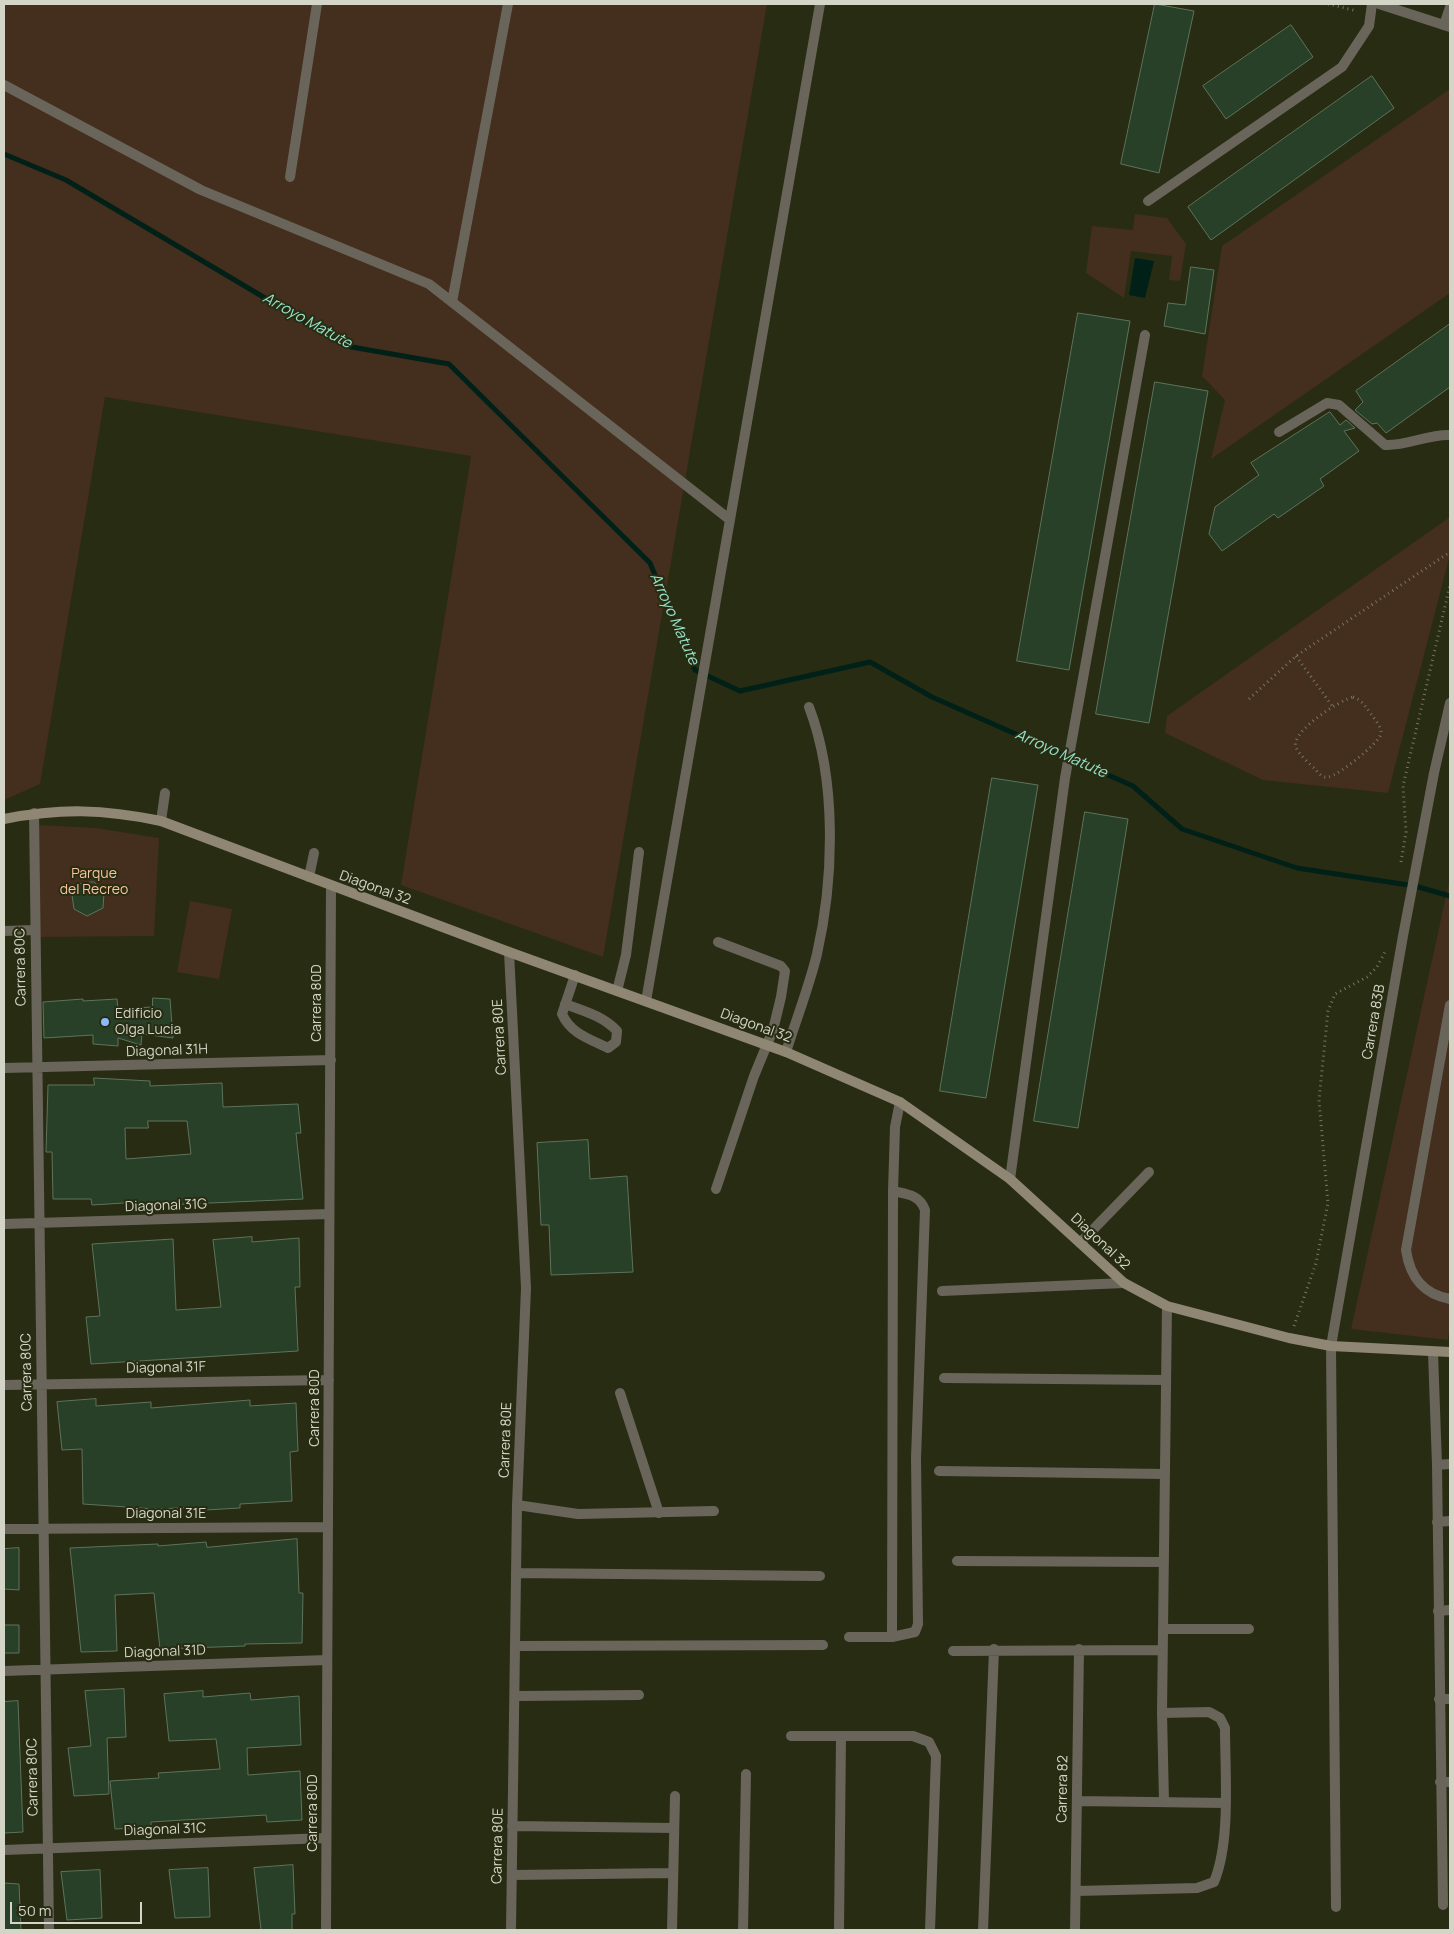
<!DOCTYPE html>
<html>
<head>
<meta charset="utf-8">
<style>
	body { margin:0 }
	#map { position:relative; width:1454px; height:1934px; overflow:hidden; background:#282c12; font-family:Manrope,sans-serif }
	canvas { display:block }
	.frame { position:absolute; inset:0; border:5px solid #d3d6c6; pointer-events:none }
	.scale { position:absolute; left:10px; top:1902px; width:132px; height:22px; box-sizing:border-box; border:2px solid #d3d6c6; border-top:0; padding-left:6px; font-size:15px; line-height:18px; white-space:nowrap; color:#d3d6c6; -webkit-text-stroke:4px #282c12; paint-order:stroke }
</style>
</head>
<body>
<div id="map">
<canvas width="1454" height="1934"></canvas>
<div class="frame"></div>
<div class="scale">50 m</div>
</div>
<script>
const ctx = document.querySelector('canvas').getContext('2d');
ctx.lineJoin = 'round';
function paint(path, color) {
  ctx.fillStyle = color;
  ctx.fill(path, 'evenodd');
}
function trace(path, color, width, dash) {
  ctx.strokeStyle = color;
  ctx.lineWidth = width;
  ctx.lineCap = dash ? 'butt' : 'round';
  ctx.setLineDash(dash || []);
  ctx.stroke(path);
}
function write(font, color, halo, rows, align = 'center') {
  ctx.font = font + ' Manrope,sans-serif';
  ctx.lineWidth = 4;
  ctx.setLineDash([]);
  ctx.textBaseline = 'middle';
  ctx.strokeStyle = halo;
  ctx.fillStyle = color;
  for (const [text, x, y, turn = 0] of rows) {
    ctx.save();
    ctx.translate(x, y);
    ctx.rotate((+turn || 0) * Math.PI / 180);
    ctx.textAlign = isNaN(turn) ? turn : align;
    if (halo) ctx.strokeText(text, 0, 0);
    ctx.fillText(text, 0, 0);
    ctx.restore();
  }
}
paint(new Path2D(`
	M4,4h763l-164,953 -202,-72 70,-429 -366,-59 -65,387 -36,16z
	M1450,89v204l-239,166 14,-59 -23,-24 20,-130z
	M1135,214l32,4 19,26 -6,37 -11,-1 3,-24 -41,-5 -7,47 -38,-25 6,-47 41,4z
	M1450,517v38l-62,238 -125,-13 -98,-47 2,-17z
	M39,825l57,3 63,10 -5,98 -115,1z
	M1450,878v447l-2,15 -97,-11z
	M190,901l42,8 -13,70 -42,-7z`), '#442e1d');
paint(new Path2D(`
	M1135,258l19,3 -9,37 -16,-3z`), '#012118');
trace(new Path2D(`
	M4,154l62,26 280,166 103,18 201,199 45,107 45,21 130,-29 62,35 201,89 49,43 115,39 118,18 35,10`), '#012118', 5);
const building = new Path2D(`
	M1155,4l39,7 -35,162 -38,-9z
	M1291,25l22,32 -87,62 -23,-33z
	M1372,76l22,32 -183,132 -23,-33z
	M1191,267l23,3 -9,64 -41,-8 4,-23 17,2z
	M1078,313l52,8 -61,349 -52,-9z
	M1450,324v63l-64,46 -9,-10 -5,1 -17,-14 8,-8 -7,-11z
	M1155,382l53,9 -59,332 -53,-9z
	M1330,412l10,13 6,-5 9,8 -11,3 15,20 -39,28 4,7 -46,32 -4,-4 -52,37 -13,-17 6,-27 44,-32 -8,-12z
	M992,778l46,7 -52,313 -46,-7z
	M1085,812l43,7 -50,309 -44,-7z
	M94,882l10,11 -1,15 -16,8 -13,-7 -2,-14 7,-11z
	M153,998l17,1 3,39 -31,-4 -1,11 -23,-7v8l-25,-2v-9l-49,3 -1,-36 40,-3v2l34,-2 1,10 34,-2z
	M94,1078l56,3v5l72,-3 1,24 75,-3 3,29h-5l7,66 -162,7 -1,-4 -48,3 -1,-6h-38l-1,-47h-6l2,-67h46zM148,1121h39l4,33 -65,5 -1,-31h23z
	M588,1140l2,39 37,-3 6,96 -82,3 -2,-50h-8l-4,-82z
	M252,1237v5l47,-4 1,49h-5l3,64 -207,13 -5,-47 14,-1 -8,-72 81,-5 3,71 45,-3 -8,-67z
	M96,1399v7l55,-4v6l99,-8v6l46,-3 2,48 -8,1 2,49 -52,3v4l-35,2v-3l-50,2 -72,-5 -1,-55 -20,1 -5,-48z
	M297,1539l2,54h4l-1,50 -57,1v2l-85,3 -6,-56 -39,2 2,56 -36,1 -11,-104 88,-4v2l48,-4 1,5z
	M19,1548v42l-15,-1v-40z
	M4,1625h15v28h-15z
	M124,1689l2,48 -19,1 2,56 -35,2 -6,-48 23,-2 -6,-55z
	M203,1691v6l47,-4 1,7 48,-4 2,49 -54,3 1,27 52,-4 2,49 -35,2 -1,-7 -115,7v5l-36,2 -5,-48 49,-3 -1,-5 62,-4 -4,-30 -47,2 -5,-47z
	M18,1701l5,131 -19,1v-131z
	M293,1865l2,49h-3v16h-31l-7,-62z
	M208,1868l2,49 -35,1 -6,-48z
	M100,1870l2,48 -35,2 -6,-48z
	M4,1883l15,1 2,46h-17z`);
paint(building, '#284027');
trace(building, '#5e735d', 1);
trace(new Path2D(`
	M1328,4l29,7
	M1296,656l37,51
	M1353,697c9,3 12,9 18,17 4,6 11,13 10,20 -2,9 -43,42 -53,43 -5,1 -9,-3 -12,-7 -6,-6 -17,-15 -20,-23 -6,-15 44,-47 57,-50z
	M1249,699l47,-43 154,-104
	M1401,862l5,-30 -3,-46 47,-201
	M1294,1326l22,-63 12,-60 -9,-103 9,-89 7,-17 32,-17 10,-10 9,-17`), '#747762', 3, [1, 4]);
trace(new Path2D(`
	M1444,25l6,-18
	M1148,201l194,-134 27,-41 3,-22
	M1279,432l48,-29 12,2 46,40c22,1 43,-11 65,-10
	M161,821l4,-28
	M309,877l5,-24
	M617,991l9,-36 13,-103
	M565,1004c19,7 38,12 52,27l-1,11 -8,6c-18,-9 -37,-14 -46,-34l13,-39
	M1450,1005l-44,245c4,27 17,44 44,49
	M786,1052c10,-32 23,-65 31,-98 17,-75 20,-174 -8,-247
	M1010,1179l55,-401 80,-443
	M716,1189l38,-113 19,-46 8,-33 4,-26 -4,-5 -63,-24
	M1080,1243l69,-71
	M620,1393l39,120
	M1438,1611l12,-1
	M1439,1699h11`), '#6a655a', 10);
trace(new Path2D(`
	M1379,4l71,23
	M4,85l197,105 228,94 300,235
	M290,177l27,-173
	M452,302l56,-298
	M34,813l15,1117
	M4,931l30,-1
	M509,952l17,336 -9,217 -6,425
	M646,1001l174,-997
	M4,1068l327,-8
	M4,1224l325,-10
	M942,1291l182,-8
	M1433,1353l4,112 6,440
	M944,1378l222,2
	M4,1385l325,-5
	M1437,1465l13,-1
	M939,1471l226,3
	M517,1505l61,9 136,-3
	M1437,1522l13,-1
	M4,1529l324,-2
	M957,1561l207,1
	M516,1573l304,3
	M1163,1629h86
	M849,1637h43l1,-446 2,-64 5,-25
	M892,1637l23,-5 3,-8 -2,-166 9,-248c-5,-15 -18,-16 -32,-19
	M515,1646l308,-1
	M953,1651l209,-1
	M4,1671l323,-11
	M515,1696l124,-1
	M791,1736h122l16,6 7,14 -6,174
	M1440,1782h10
	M1077,1801l149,2
	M1164,1802l-2,-89 5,-407
	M512,1826l162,2
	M4,1850l322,-12
	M512,1875l161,-2
	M1077,1891l120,-3 17,-6c17,-41 11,-108 11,-154l-5,-10 -11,-6 -47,1
	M1336,1907l-5,-561 72,-410 31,-163 16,-70
	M326,1930l5,-1044
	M672,1930l3,-134
	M743,1930l3,-156
	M839,1930l2,-193
	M983,1930l11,-281
	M1075,1930l4,-281`), '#6a655a', 10);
trace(new Path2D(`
	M4,819c57,-11 99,-10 157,2l348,131 277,100 114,50 110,77 114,104 43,23 122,32 42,8 119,6`), '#8f8774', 10);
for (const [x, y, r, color] of [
	[105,1022,5,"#8abafc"]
]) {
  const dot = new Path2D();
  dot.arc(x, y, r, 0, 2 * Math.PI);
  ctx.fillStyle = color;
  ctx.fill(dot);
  trace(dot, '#282c12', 2);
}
write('14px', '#fac59b', '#282c12', [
	["Parque",94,874],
	["del Recreo",94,890]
]);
write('14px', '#d3d6c6', '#282c12', [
	["Diagonal 32",375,888,20],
	["Carrera 80C",21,967,-91],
	["Carrera 80D",317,1003,-90],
	["Carrera 83B",1374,1022,-80],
	["Diagonal 32",756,1026,20],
	["Carrera 80E",500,1037,-93],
	["Diagonal 31H",167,1051,-2],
	["Diagonal 31G",166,1206,-2],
	["Diagonal 32",1100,1242,43],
	["Diagonal 31F",166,1368,-1],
	["Carrera 80C",27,1372,-91],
	["Carrera 80D",315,1408,-90],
	["Carrera 80E",506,1440,-88],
	["Diagonal 31E",166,1514],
	["Diagonal 31D",165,1652,-2],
	["Carrera 80C",33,1777,-91],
	["Carrera 82",1063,1789,-89],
	["Carrera 80D",313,1813,-90],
	["Diagonal 31C",165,1830,-2],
	["Carrera 80E",498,1846,-89]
]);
write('14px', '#d3d6c6', '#282c12', [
	["Edificio",115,1014],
	["Olga Lucia",115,1030]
], 'left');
write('italic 15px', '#97e3ca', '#282c12', [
	["Arroyo Matute",307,321,29],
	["Arroyo Matute",674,619,66],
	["Arroyo Matute",1061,754,24]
]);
</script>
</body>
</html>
